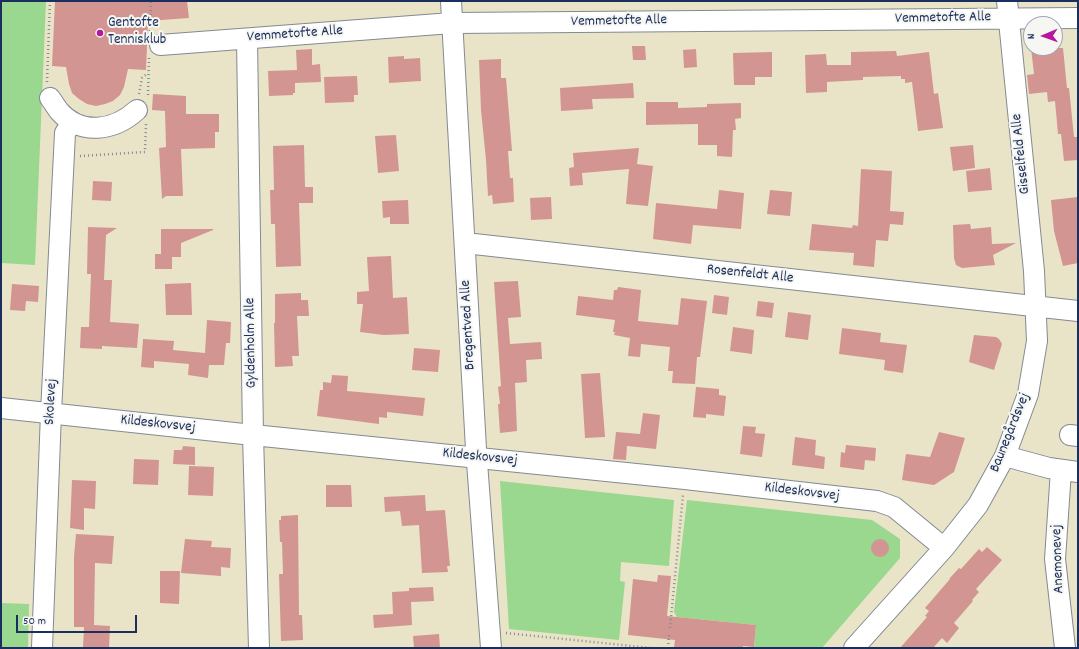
<!DOCTYPE html>
<html>
<head>
<meta charset="utf-8">
<style>
	body { margin:0 }
	#map { position:relative; width:1079px; height:649px; overflow:hidden; background:#e9e4c7; font-family:Dekko,sans-serif }
	canvas { display:block }
	.frame { position:absolute; inset:0; border:2px solid #1b2f5e; pointer-events:none }
	.north { position:absolute; left:1023px; top:16px; width:40px; height:40px; box-sizing:border-box; background:#f6f6f2; border:1px solid #9ea6b7; border-radius:50%; rotate:268deg; font-size:11px; font-weight:700; line-height:16px; text-align:center; color:#1b2f5e }
	.north::after { content:''; display:block; margin:auto; width:14px; height:18px; background:#b5179e; clip-path:polygon(50% 0,100% 100%,50% 72%,0 100%) }
	.scale { position:absolute; left:16px; top:615px; width:121px; height:18px; box-sizing:border-box; border:2px solid #1b2f5e; border-top:0; padding-left:5px; font-size:12px; line-height:14px; white-space:nowrap; color:#1b2f5e; -webkit-text-stroke:3px #f6f6f2; paint-order:stroke }
</style>
</head>
<body>
<div id="map">
<canvas width="1079" height="649"></canvas>
<div class="frame"></div>
<div class="north">N</div>
<div class="scale">50 m</div>
</div>
<script>
const ctx = document.querySelector('canvas').getContext('2d');
ctx.lineJoin = 'round';
function paint(path, color) {
  ctx.fillStyle = color;
  ctx.fill(path, 'evenodd');
}
function trace(path, color, width, dash) {
  ctx.strokeStyle = color;
  ctx.lineWidth = width;
  ctx.lineCap = dash ? 'butt' : 'round';
  ctx.setLineDash(dash || []);
  ctx.stroke(path);
}
function write(font, color, halo, rows, align = 'center') {
  ctx.font = font + ' Dekko,sans-serif';
  ctx.lineWidth = 4;
  ctx.setLineDash([]);
  ctx.textBaseline = 'middle';
  ctx.strokeStyle = halo;
  ctx.fillStyle = color;
  for (const [text, x, y, turn = 0] of rows) {
    ctx.save();
    ctx.translate(x, y);
    ctx.rotate((+turn || 0) * Math.PI / 180);
    ctx.textAlign = isNaN(turn) ? turn : align;
    if (halo) ctx.strokeText(text, 0, 0);
    ctx.fillText(text, 0, 0);
    ctx.restore();
  }
}
paint(new Path2D(`
	M1,1h45l-11,264 -34,-2z
	M500,481l174,19 -5,66 -48,-4 -1,19 5,1 -6,58 -110,-11z
	M687,500l185,20 28,19v19l-78,90h-68l2,-23 -79,-8 -3,-5z
	M1,603l28,1 -1,44h-27z`), '#99d88e');
paint(new Path2D(`
	M55,1h132l2,17 -41,3 -2,49 -18,-1 -4,18 -4,8 -7,6 -8,3 -9,2 -9,-2 -8,-5 -7,-6 -3,-9 -3,-17 -14,-1z
	M632,46h13l1,14h-13z
	M1031,48h32l4,40h2l5,49h4v23l-14,1 -3,-27h-3l-3,-33 -7,1 -1,-10 -18,2 -2,-19 7,-1z
	M312,49v16l8,-1 1,18 -26,1v10h-2v2l-24,1 -1,-25 29,-1 -1,-20z
	M696,49l1,18 -13,1 -1,-18z
	M896,51l1,5 32,-4 5,42 4,-1 5,35 -25,3 -6,-49 -7,1v-4h-4v-3l-38,1v3l-36,2v10l-21,1 -1,-38 21,-1 1,11h24v-13z
	M772,52v25h-17v8h-21l-1,-32z
	M404,56v3l16,-1 1,23 -32,2 -1,-26z
	M501,59v19h5l6,73h-4l2,27h3l1,24 -21,2 -1,-9 -4,1 -2,-36 -5,-50 -2,-50z
	M357,76l1,19h-4v7l-29,1 -1,-26z
	M633,83l1,15 -42,1 1,10 -32,2 -1,-23z
	M153,94l33,2v18h33v18h-4v16l-34,1 2,47h-17l-4,3 -3,-51 7,-1 -1,-36 -13,-1z
	M646,102h32v6l29,-1v-3l34,-1v15l-6,1 1,11h-3l-1,27 -15,-1v-11h-19v-21l-52,1z
	M396,135l3,36 -21,2 -3,-37z
	M304,145l1,42h8v16h-14l2,63 -25,1 -1,-43h-4l-1,-34h4l-1,-44z
	M973,145l2,23 -22,3 -3,-24z
	M639,148l-2,16 16,2 -5,40 -22,-2 3,-35 -47,4 1,12 -13,1 -1,-18 5,-1 -1,-14z
	M990,168l2,22 -24,2 -2,-21z
	M861,169l31,2 -2,40 14,1 -1,13 -13,-1 -2,17 -12,-1 -2,27 -21,-2 1,-12 -45,-3 3,-26 40,4 1,-3 5,1z
	M93,181l19,1 -1,19 -19,-1z
	M719,190l25,3 -3,36 -48,-4 -2,19 -38,-5 3,-36 61,6z
	M770,190l22,2 -2,24 -23,-2z
	M551,197l1,22 -21,1 -1,-22z
	M1078,197v66l-15,3 -9,-35 -3,-31z
	M408,200l1,24h-19v-7l-7,1 -1,-17z
	M970,224l1,5 20,-2 1,17 24,-1 -23,12 2,10 -33,3 -6,-3 -2,-7 -1,-33z
	M88,227l29,1 -11,7 -2,45h8l-2,42 29,2 -2,24 -35,-2v3l-22,-1 1,-21h8l2,-53h-4z
	M161,229h52v1l-32,13v14h-9v12h-17v-15h6z
	M391,256l2,42 14,-1 2,37 -25,1 -24,-3 3,-28h-6v-12l12,-1 -2,-34z
	M518,281l3,36 -13,1 2,26 31,-2 1,17 -16,1 1,22 -12,1 2,48 -17,2 -2,-29h2l-2,-17 3,-1 -7,-104z
	M191,283l1,32h-26l-1,-31z
	M12,284l27,2 -1,16 -12,-1 -1,10 -15,-1z
	M618,287l23,3 -3,31 40,4 3,-27 26,3 -7,56h-3l-2,27 -23,-1 1,-12h-5l2,-24 -29,-3 -1,13 -12,-1 2,-18 -16,-3 1,-3h-2l2,-12 -39,-5 2,-19 35,4 1,-10h3z
	M301,293v7h7l1,16h-12l2,40h-7l1,10 -18,1 -1,-44h1v-29z
	M714,295l15,2 -2,18 -15,-2z
	M758,301l16,2 -2,15 -16,-2z
	M788,312l23,3 -3,25 -23,-3z
	M207,320l24,2 -1,21h-4l-2,22h-15l-1,13 -20,-3 1,-11 -35,-3v7l-13,-1 2,-28 31,2 -1,9 32,3z
	M733,327l21,3 -2,24 -22,-3z
	M842,328l39,5 -1,9 27,3 -4,28 -19,-3 1,-10 -46,-6z
	M974,335l22,2 3,2 3,5 -8,26 -25,-8z
	M414,348l26,2 -2,22 -26,-2z
	M600,373l5,64 -20,1 -4,-64z
	M332,375l16,1 -1,15 78,7 -2,18 -36,-4v6l-8,-1v7l-62,-8 3,-26h3v-8l8,1z
	M696,387l23,2v6l7,1 -2,20 -18,-2v4l-13,-1z
	M643,413l17,2 -4,34 -29,-3 -1,14 -13,-1 3,-27 24,2z
	M743,426l13,1 -1,6 10,1 -3,23 -22,-3z
	M939,432l26,6 -11,34 -20,13 -32,-5 4,-26 24,3z
	M795,437l21,3 -1,15 10,2 -1,12 -32,-4z
	M846,445l30,3 -1,13 -10,-1 -1,10 -24,-3 1,-15 4,1z
	M183,446l12,1v18l-22,-1 1,-14h8z
	M134,459l25,1 -1,25 -25,-1z
	M189,466l25,1 -1,29 -25,-1z
	M72,480l24,1 -1,28 -11,-1v22l-14,-2z
	M326,485h25l1,22h-26z
	M425,495l1,16 19,-1 5,56h-3l1,6 -26,1 -3,-48 -17,1 -2,-15 -15,1 -1,-15z
	M298,515l1,100h3l1,25 -22,1 -2,-67h4l-1,-32h-2l-1,-22h2v-4z
	M76,534l38,2 -2,28 -17,-1 -1,62 16,1 -1,22h-26l1,-21h-10v-70z
	M871 548a9 9 0 1 1 18 0a9 9 0 1 1-18 0Z
	M185,539l27,2 -1,6 20,1 -1,20 -9,-1v9l-40,-3z
	M987,547l15,13 -26,29 3,3 -7,8 1,1 -19,22 5,5 -12,15 -5,-5 -9,10h-33l27,-31 -2,-1 4,-5 -4,-3 25,-29h-1l10,-11 2,1 18,-20 3,3z
	M160,571h20l-1,33 -19,-1z
	M658,575l13,1 -4,40 89,9 -2,22 -11,-1v2h-69l1,-8 -47,-5 5,-56 24,3z
	M433,587l1,14 -23,1 1,23 -38,3 -1,-13 20,-1 -1,-22 17,-1v-3z
	M439,634l1,14h-26l-1,-12z`), '#d29592');
const minor = new Path2D(`
	M451,1l25,448 15,199
	M247,39l6,396 6,213
	M160,45l292,-22 626,-5
	M50,98c3,4 6,9 9,13 22,25 55,20 78,-1
	M465,243l613,68
	M1,408l252,27 432,44 192,22 17,6 50,41
	M1070,435l8,1
	M1005,456l44,12 29,4
	M1061,470l-6,89 10,89
	M42,648l9,-235 14,-280 7,-11
	M854,648l90,-100 34,-43 27,-49 23,-62 9,-53 -3,-70 -27,-270`);
trace(minor, '#828a92', 22);
trace(new Path2D(`
	M150,31l1,-30
	M47,82l3,-81
	M139,94l3,-16 6,-5
	M148,95l1,-37
	M80,156l65,-4 1,-28
	M670,628l13,-133
	M506,633l145,15
	M668,648l1,-13`), '#828a92', 2.5, [1, 3]);
trace(minor, '#fff', 20);
for (const [x, y, r, color] of [
	[100,33,4,"#b5179e"]
]) {
  const dot = new Path2D();
  dot.arc(x, y, r, 0, 2 * Math.PI);
  ctx.fillStyle = color;
  ctx.fill(dot);
  trace(dot, '#f6f6f2', 1.5);
}
write('15px', '#1b2f5e', '#f6f6f2', [
	["Vemmetofte Alle",943,19,-1],
	["Vemmetofte Alle",619,22,-1],
	["Vemmetofte Alle",295,35,-4],
	["Gisselfeld Alle",1022,154,-96],
	["Rosenfeldt Alle",750,275,6],
	["Bregentved Alle",469,325,-93],
	["Gyldenholm Alle",252,343,-91],
	["Skolevej",52,402,-87],
	["Kildeskovsvej",158,425,6],
	["Baunegårdsvej",1011,433,-68],
	["Kildeskovsvej",480,458,6],
	["Kildeskovsvej",802,493,7],
	["Anemonevej",1059,559,-92]
]);
write('15px', '#1b2f5e', '#f6f6f2', [
	["Gentofte",108,24],
	["Tennisklub",108,41]
], 'left');
</script>
</body>
</html>
